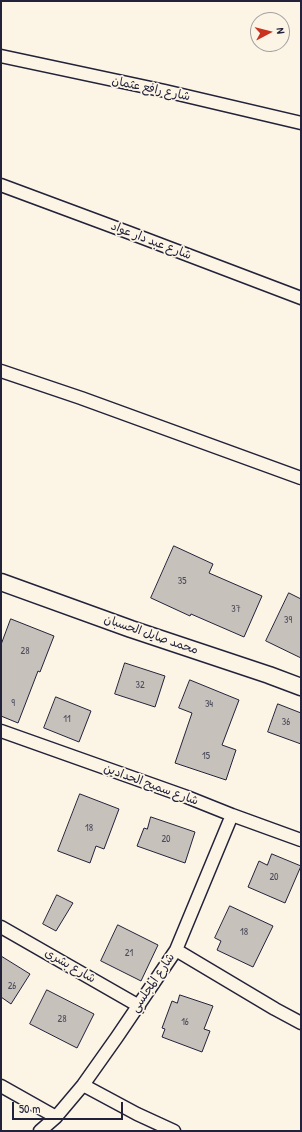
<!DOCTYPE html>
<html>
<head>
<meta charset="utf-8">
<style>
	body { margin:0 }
	#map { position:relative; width:302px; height:1132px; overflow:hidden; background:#fcf5e5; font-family:"Patrick Hand",sans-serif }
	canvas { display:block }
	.frame { position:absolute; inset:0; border:2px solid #22223b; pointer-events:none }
	.north { position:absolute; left:250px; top:12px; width:40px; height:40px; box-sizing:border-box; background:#fcf5e5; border:1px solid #a5a1a1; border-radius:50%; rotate:83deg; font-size:11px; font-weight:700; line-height:16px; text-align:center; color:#22223b }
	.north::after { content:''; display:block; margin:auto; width:14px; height:18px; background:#c8321e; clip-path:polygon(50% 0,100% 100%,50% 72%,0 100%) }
	.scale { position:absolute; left:12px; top:1102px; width:111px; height:18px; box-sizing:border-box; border:2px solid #22223b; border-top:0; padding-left:5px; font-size:12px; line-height:14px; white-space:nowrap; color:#22223b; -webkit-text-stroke:3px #fcf5e5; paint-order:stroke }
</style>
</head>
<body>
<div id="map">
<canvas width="302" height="1132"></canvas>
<div class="frame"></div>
<div class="north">N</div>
<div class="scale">50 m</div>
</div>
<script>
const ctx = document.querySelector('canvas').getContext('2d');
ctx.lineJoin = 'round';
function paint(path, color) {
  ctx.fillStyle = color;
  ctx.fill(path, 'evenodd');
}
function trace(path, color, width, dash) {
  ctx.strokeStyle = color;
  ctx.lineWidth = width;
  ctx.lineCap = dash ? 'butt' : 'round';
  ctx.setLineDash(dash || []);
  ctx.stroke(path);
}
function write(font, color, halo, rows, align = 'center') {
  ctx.font = font + ' "Patrick Hand","Playpen Sans Arabic",sans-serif';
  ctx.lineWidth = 3.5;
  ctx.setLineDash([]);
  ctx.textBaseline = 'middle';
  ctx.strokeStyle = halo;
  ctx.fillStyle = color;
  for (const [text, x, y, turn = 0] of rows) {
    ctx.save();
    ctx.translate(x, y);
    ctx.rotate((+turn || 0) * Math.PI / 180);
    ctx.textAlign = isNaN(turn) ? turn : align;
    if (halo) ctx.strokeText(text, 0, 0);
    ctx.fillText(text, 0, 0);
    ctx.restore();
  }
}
const building = new Path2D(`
	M174,546l39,18 -4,9 53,23 -18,41 -53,-23 -1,2 -39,-18z
	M289,593l12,6v59l-35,-17z
	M11,619l43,17 -14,36 -2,-1 -20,52 -17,-7v-71z
	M125,663l40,13 -10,31 -40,-13z
	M190,680l49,20 -17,45 14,5 -10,30 -51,-17 17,-50 -13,-5z
	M56,697l35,14 -12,31 -35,-14z
	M278,704l23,9v31l-33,-12z
	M80,794l39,15 -15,40 -8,-3 -6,17 -32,-12z
	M151,817l44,15 -10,31 -48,-17 7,-18 3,1z
	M272,854l29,12 -16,37 -37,-16 11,-26 8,4z
	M57,895l16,8 -17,28 -13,-7z
	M230,906l43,20 -20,41 -36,-17 4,-9 -6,-3z
	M118,925l40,20 -17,36 -40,-20z
	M1,956l29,18 -19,30 -10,-7z
	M47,990l47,24 -17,34 -47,-24z
	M180,995l33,11 -9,23 6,2 -8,21 -40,-15 3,-8 -3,-1 10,-27 5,2z`);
paint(building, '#c6c1bb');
trace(building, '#22223b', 1);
const minor = new Path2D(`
	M1,56l164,35 136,32
	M1,185l129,48 171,65
	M1,371l80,27 220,80
	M1,731l186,66 45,18 69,25
	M1,927l138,79
	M176,950l99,59 26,14
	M83,1085l54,29 37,17
	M1,1086l55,31
	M40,1131l16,-14 27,-32 34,-48 59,-87 56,-135`);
const tertiary = new Path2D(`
	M1,582l130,47 138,46 32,12`);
trace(minor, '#22223b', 15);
trace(tertiary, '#22223b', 19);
trace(minor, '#fcf5e5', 12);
trace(tertiary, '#fcf5e5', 16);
write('10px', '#4b4a5b', null, [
	["35",182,581],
	["37",236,609],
	["39",288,620],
	["28",25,651],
	["32",140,685],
	["9",13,703],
	["34",209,704],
	["11",67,719],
	["36",286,722],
	["15",206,756],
	["18",89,828],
	["20",166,839],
	["20",274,877],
	["18",244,932],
	["21",129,953],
	["26",12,986],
	["28",62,1019],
	["16",185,1022]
]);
write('12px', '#22223b', '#fcf5e5', [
	["شارع رافع عثمان",151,89,12],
	["شارع عبد دار عواد",151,241,21],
	["محمد صايل الحسبان",151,635,19],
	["شارع سميح الحدادين",151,785,20],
	["شارع بشرى",70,966,30],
	["شارع المجلسي",153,983,-56]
]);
</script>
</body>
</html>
